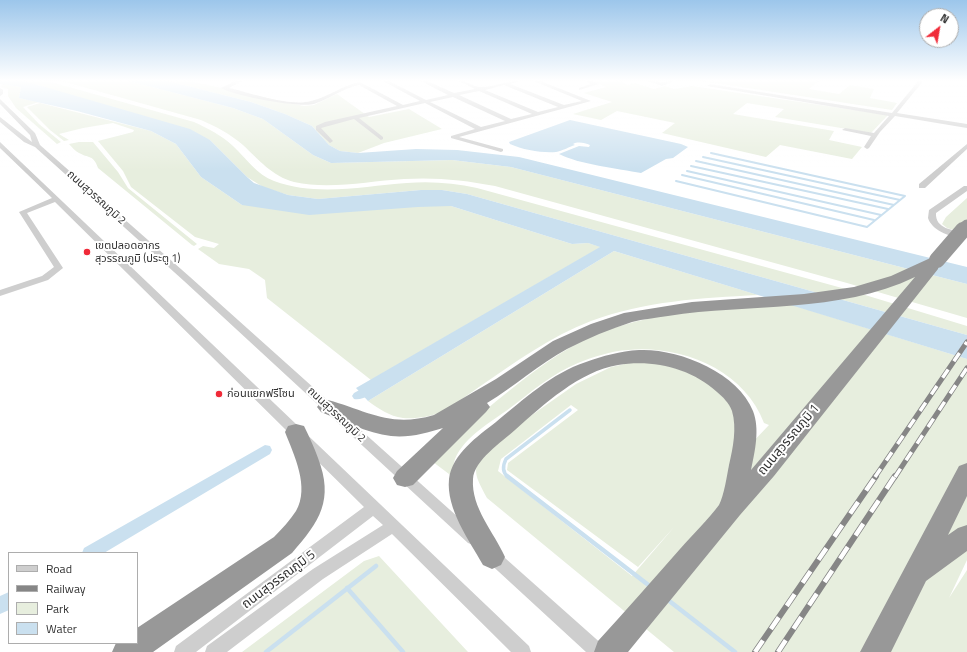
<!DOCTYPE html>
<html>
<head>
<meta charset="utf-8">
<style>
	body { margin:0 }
	#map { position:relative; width:967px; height:652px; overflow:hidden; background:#fff; font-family:"Titillium Web",sans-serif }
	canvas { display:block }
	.legend { position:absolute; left:8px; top:552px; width:130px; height:92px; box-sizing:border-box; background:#fff; border:1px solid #adadad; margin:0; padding:5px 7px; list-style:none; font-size:12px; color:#313131 }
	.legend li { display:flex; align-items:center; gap:8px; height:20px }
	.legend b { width:20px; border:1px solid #adadad }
	.north { position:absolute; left:919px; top:8px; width:40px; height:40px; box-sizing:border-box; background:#fff; border:1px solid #adadad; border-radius:50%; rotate:31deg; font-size:11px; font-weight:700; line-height:16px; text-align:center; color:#313131 }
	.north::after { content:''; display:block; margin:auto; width:14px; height:18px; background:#f02a38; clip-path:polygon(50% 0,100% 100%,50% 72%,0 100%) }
</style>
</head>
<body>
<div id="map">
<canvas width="967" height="652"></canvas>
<ul class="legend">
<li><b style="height:5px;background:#cecece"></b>Road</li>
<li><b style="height:5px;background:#868686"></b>Railway</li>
<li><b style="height:11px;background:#e7eede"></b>Park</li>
<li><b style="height:11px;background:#cae0ef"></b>Water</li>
</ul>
<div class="north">N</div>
</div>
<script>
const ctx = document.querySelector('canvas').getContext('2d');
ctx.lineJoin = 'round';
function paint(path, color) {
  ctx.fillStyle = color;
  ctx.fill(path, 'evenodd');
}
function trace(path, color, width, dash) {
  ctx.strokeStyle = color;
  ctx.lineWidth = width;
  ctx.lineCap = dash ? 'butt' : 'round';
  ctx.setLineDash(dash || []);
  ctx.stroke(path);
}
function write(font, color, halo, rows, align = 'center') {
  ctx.font = font + ' "Titillium Web","Noto Sans Thai",sans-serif';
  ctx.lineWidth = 4;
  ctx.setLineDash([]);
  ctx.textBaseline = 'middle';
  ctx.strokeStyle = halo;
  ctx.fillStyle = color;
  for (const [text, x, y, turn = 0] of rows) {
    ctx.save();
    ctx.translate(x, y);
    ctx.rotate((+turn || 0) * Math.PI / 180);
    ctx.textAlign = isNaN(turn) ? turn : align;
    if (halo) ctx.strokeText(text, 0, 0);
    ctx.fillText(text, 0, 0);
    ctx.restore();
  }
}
paint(new Path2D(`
	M21,80h23l150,42c15,7 27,13 39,24 13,12 24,29 41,35 44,16 89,5 133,2 24,-2 47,0 70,5l365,100 125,38v9l-500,-141 -25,-4h-21l-103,9 -30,-4 -25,-8 -16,-10 -37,-37z
	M58,80h67l108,28 30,11 50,36 18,8 121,-3 59,7 456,117v34l-120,-35 -352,-97c-31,-6 -60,-9 -91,-7 -36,2 -74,11 -110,3 -22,-6 -35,-22 -51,-37 -13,-11 -26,-18 -42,-25z
	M164,80h22l118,26 10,-1 23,-11 32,23 40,-8 33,20 -58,14 -26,10 -18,-2 -11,-6 -17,-19 -27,-12 -34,-12z
	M591,80h27l10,5 7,-2 19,6 11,-3 9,3 18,-3 196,29 -17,18 -96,-16 9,-8 -37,-6 -14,11 101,17 -5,9 33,7 -10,12 -72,-14 -14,12 -104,-24 13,-10 -58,-12 -16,9 -28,-6 39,-12 -28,-9 22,-6z
	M708,80h112l-11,9 30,5 11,-9 24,4 -4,9 27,5 -5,7 -190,-29z
	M3,84l18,3 -2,11 20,4 -16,5 16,17 22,18 -4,2 -41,-36 -8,-12v-7l-7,-2z
	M40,103l111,28 25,13 25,33 41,28 209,1 121,38 16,-1 13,4 -230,133 -104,-82 -2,-18 -16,-11 -30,-5 -21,-15 5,-3 11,2 5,-4 -24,-7 -64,-50 -8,-16 -25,-30 35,-9 1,-2 -21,-7 -30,5 -24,6 10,6 -5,1 -14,-11 -23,-23z
	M79,142h14l25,30 10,16 69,56 -3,2 -2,-1 -94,-77c-4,-13 -10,-10 -19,-15 -4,-2 -7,-6 -10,-9z
	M967,198v36l-20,-6 -5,-4 4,-7z
	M614,251l144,44c-57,3 -113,6 -167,26 -40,15 -77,42 -112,66 -12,8 -25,19 -38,25 -11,5 -26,7 -38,6 -14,-2 -24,-9 -35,-17z
	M789,304l178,55v201l-18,38 18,-28v82h-293l-187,-154c-12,-23 -16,-27 -2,-50l91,-64 35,-17 23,-5 25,1 46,15 31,33 -2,47 -6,10 41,-43 -5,-2c-20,-53 -82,-78 -136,-73 -17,1 -35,7 -50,13 -25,10 -47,29 -68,45 -19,14 -45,28 -55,51 -2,5 -1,13 -2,18l-24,-18c30,-26 59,-52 90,-76 26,-20 52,-39 83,-51 60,-22 123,-24 187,-28zM571,405l7,5 -70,53 -1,7 131,97 37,-41 -43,50 -134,-105 3,-12z
	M379,556l89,96h-226l122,-91z`), '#e7eede');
paint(new Path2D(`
	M0,80h21l169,49 20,11 37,37 7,6 34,12 30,4 103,-9h21l25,4 500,141v24l-353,-108 -246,150 -12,-13 244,-141 -12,-4 -16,1 -121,-38 -33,1 -109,8 -67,-10 -41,-28 -25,-33 -25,-13 -74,-20 -58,-13 2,-11 -21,-3z
	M125,80h39l87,22 34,12 27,12 17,19 11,6 18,2 58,-4 41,1 62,7 448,110v17l-456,-117 -59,-7 -121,3 -18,-8 -50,-36 -30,-11z
	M570,120l111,24 7,3 -15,11 -7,1 -25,14c-22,-4 -63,-9 -82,-19l20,-8 10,1 1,-2c-5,-2 -12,-4 -17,-1l2,1c-6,2 -13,6 -19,7 -14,1 -33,-2 -46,-8l-1,-2z`), '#cae0ef');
trace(new Path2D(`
	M703,157l197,43
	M696,161l198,44
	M691,166l197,43
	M687,171l194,44
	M682,175l192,45
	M676,181l191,46 38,-31 -194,-43`), '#cae0ef', 2);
trace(new Path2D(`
	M508,477c-6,-5 -5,-12 -2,-18l64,-49`), '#cae0ef', 3.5);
trace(new Path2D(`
	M507,476l144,111
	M347,588l56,64
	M668,600l67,52
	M266,652l110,-86`), '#cae0ef', 4.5);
paint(new Path2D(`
	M374,382l4,1 2,3c-4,7 -18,15 -26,13l-2,-3 2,-3z
	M265,445l5,1 2,4 -2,4 -166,99h-22l2,-5z
	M9,592v18l-9,4v-18z`), '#cae0ef');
paint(new Path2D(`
	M237,80h7l-15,8c22,5 61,19 82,13 18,-4 31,-16 49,-19l43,23 17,-4 -39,-21h6l39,20 22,-5 -29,-15h6l29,13 21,-4 -18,-9c9,0 16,7 24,7 14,0 28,-7 42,-7l-13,4 54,21 18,-4 -51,-21h7l53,21 -132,36 44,12v2l-2,1 -50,-14v-2l24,-7 -50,-26 -66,15 24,19v2l-2,1 -27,-21 -33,9 12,13 -3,2 -14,-13v-4l9,-4 72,-16 -38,-21c-16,3 -29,14 -45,19 -14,4 -80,-8 -93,-16zM504,85l54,22 -20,5 -53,-22zM479,91l53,23 -21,5 -52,-24zM453,97l52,24 -24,6 -51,-25z
	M584,80h7l8,4 -20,6v-2l12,-4z
	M645,80l17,2 15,-2 -15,6z
	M919,80h5l-27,33 70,11v4l-72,-12 -15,16 -11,16 -2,1 -3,-2 7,-11 -29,-6 3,-2 29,5 15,-17 -182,-30 3,-2 182,29z
	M0,88l3,2v4l-3,2z
	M0,99l35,34 5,12 150,132 288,258 2,4 -2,4 -5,2 -5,-2 -284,-262 -149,-134 -11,-5 -24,-20v-5l32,25 -2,-7 -30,-31z
	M0,142l529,504 2,6h-20l-119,-118 -69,45 -96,73h-22l2,-6 106,-77 70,-44 -10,-9 -177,136h-22l2,-6 188,-139 -309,-305 -28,11 36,55 -15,12 -48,16v-6l42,-14 12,-9 -35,-55 33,-14 -52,-50z
	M967,144v5l-42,39h-6v-4z
	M964,186h3v5l-31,22c-1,16 17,17 30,20v4c-13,2 -34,-6 -38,-19l1,-8z
	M491,548l5,2 108,96 2,6h-20l-100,-92 -2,-5 2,-5z`), '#cecece');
paint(new Path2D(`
	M937,255l5,2 3,3 -6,5 -1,4 -164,207 -34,39 -112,137h-34l4,-11c28,-31 55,-61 82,-92 13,-15 28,-29 39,-44 5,-9 8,-30 10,-40 4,-17 8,-37 3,-54 -3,-8 -9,-14 -15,-19 -26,-24 -65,-33 -99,-27 -38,6 -75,40 -103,65 -13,12 -41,30 -42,49 -2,29 21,53 32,78l-4,8 -9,4 -9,-4c-14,-25 -37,-56 -34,-86 3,-25 29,-43 47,-57 27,-22 56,-49 90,-60 17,-6 34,-11 53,-12 38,-2 99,22 114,61 7,18 2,40 -2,59l164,-193c-77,37 -166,26 -247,39 -12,2 -25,3 -36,6 -22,7 -44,16 -65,27 -28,15 -52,37 -80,54l3,4 -4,5 -73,73 -8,2 -8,-2 -4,-7 4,-7 46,-43c-16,5 -34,10 -52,8 -24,-3 -48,-15 -70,-24l-4,-5 4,-5 7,-2c40,11 62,28 106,15l62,-36 57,-38 38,-17 33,-11 68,-11 112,-8 50,-7 37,-11z
	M296,424l8,2c5,10 10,21 14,32 16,42 2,63 -26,95l-139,99h-41l4,-9h21v-15l137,-91c8,-8 16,-17 22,-26 14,-24 -2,-56 -11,-79l3,-6z
	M967,463v33l-19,39 10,-7 9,-3v26l-41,30 -35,71h-31l99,-186z`), '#989898');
const railFar1 = new Path2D(`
	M875,477l92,-135
	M895,477l72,-109`);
const rail = new Path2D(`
	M755,652l121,-176
	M778,652l117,-176`);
trace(railFar1, '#868686', 5);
trace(rail, '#868686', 6);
trace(railFar1, '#fff', 3.5, [10]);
trace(rail, '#fff', 4.5, [14]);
trace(new Path2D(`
	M962,231l5,-5`), '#989898', 13);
trace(new Path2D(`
	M937,260l26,-30`), '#989898', 16);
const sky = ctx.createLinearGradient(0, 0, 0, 171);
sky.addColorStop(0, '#9cc6eb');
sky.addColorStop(0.47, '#fff');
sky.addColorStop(1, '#ffffff00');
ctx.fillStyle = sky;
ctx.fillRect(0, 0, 967, 171);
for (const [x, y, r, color] of [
	[87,252,4,"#f02a38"],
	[219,394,4,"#f02a38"]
]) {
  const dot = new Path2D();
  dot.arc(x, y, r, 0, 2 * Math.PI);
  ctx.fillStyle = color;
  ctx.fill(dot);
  trace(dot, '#fff', 1.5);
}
write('11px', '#313131', '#fff', [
	["ถนนสุวรรณภูมิ 2",96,198,42],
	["ถนนสุวรรณภูมิ 2",336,415,43]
]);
write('11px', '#313131', '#fff', [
	["เขตปลอดอากร",95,246],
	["สุวรรณภูมิ (ประตู 1)",95,259],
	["ก่อนแยกฟรีโซน",227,394]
], 'left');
write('13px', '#313131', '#fff', [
	["ถนนสุวรรณภูมิ 1",789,440,-50],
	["ถนนสุวรรณภูมิ 5",279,580,-37]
]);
</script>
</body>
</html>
